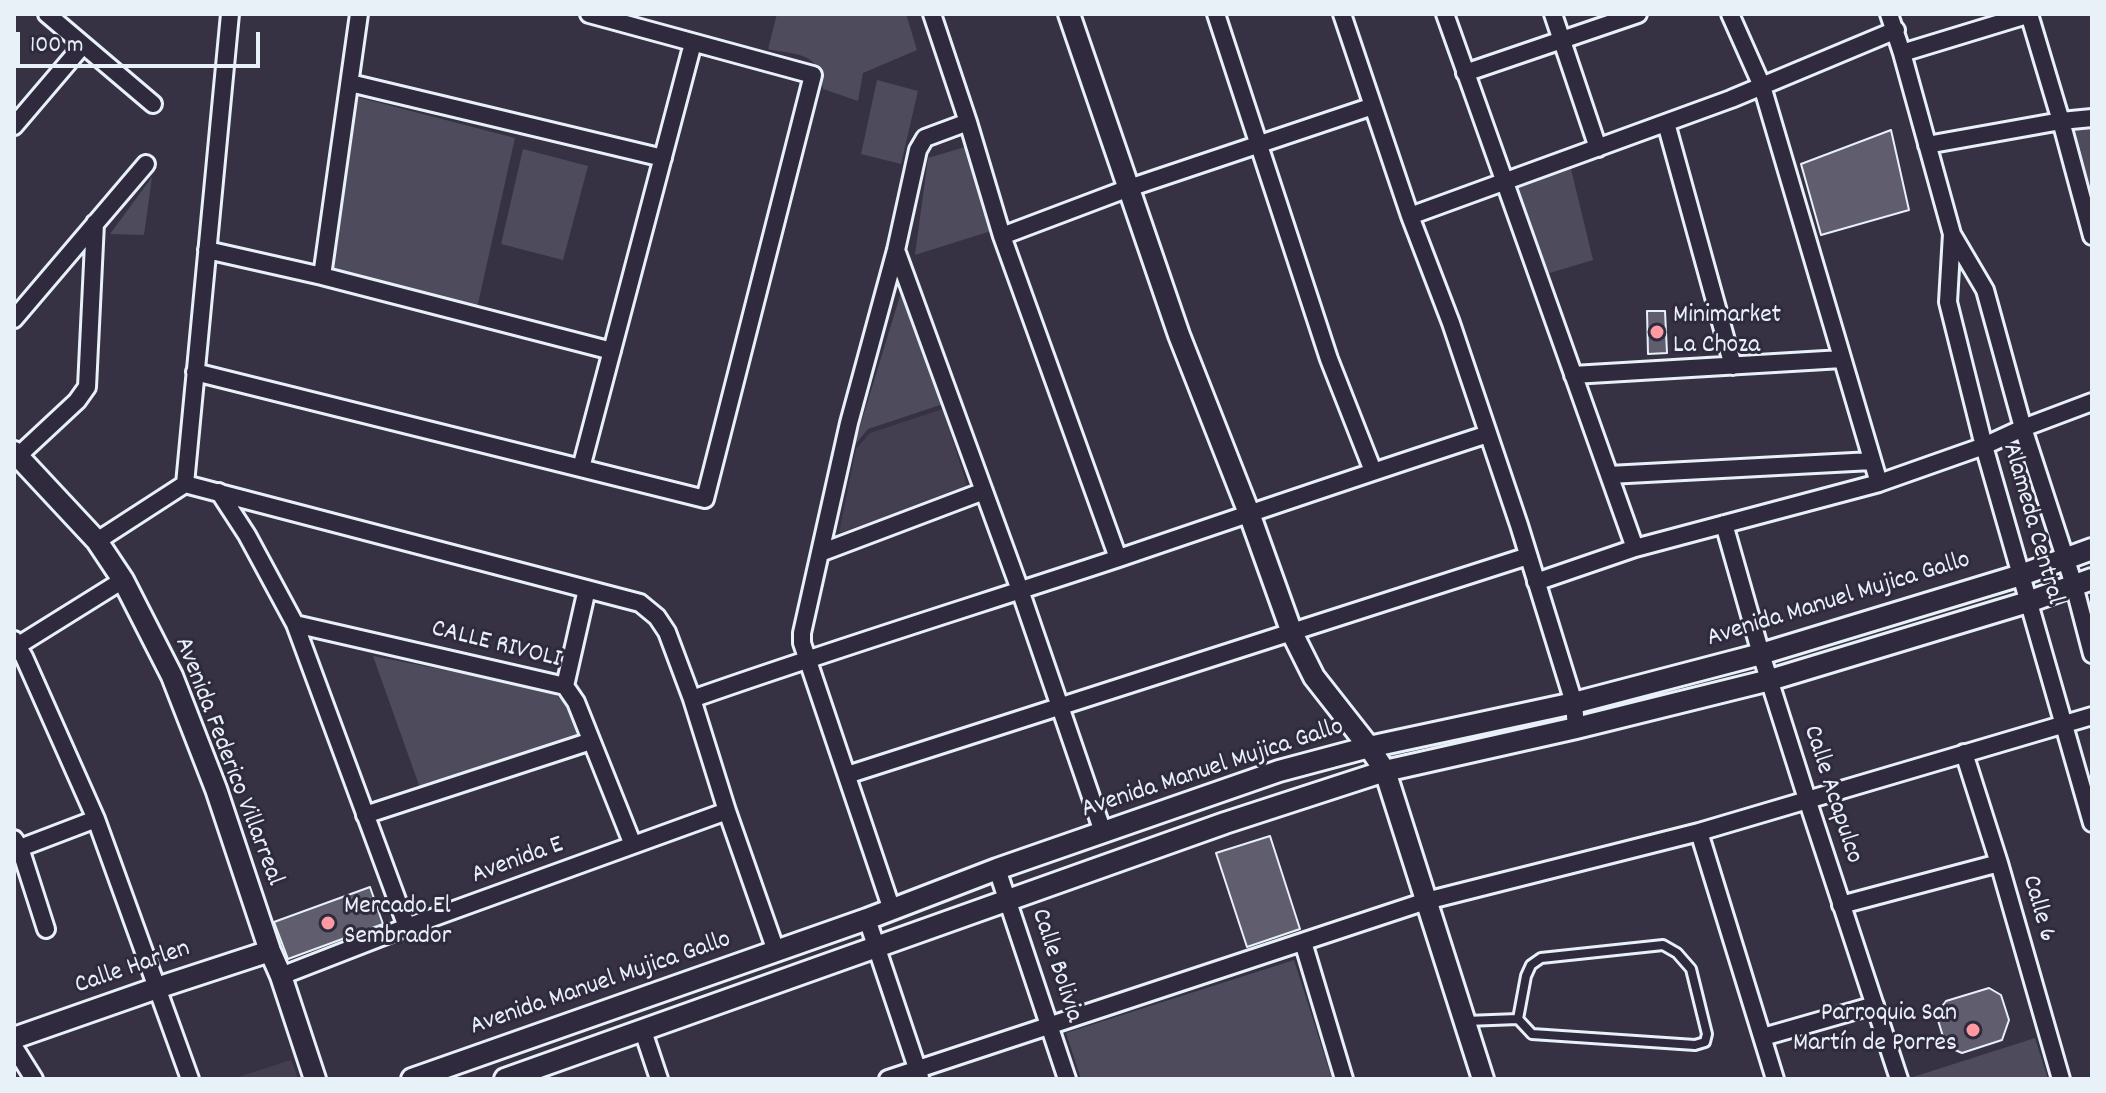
<!DOCTYPE html>
<html>
<head>
<meta charset="utf-8">
<style>
	body { margin:0 }
	#map { position:relative; width:2106px; height:1093px; overflow:hidden; background:#363244; font-family:Dekko,sans-serif }
	canvas { display:block }
	.frame { position:absolute; inset:0; border:16px solid #e8f1f8; pointer-events:none }
	.scale { position:absolute; left:16px; top:32px; width:244px; height:36px; box-sizing:border-box; border:4px solid #e8f1f8; border-top:0; padding-left:10px; font-size:24px; line-height:28px; white-space:nowrap; color:#e8f1f8; -webkit-text-stroke:6px #2f2a3d; paint-order:stroke }
</style>
</head>
<body>
<div id="map">
<canvas width="2106" height="1093"></canvas>
<div class="frame"></div>
<div class="scale">100 m</div>
</div>
<script>
const ctx = document.querySelector('canvas').getContext('2d');
ctx.lineJoin = 'round';
function paint(path, color) {
  ctx.fillStyle = color;
  ctx.fill(path, 'evenodd');
}
function trace(path, color, width, dash) {
  ctx.strokeStyle = color;
  ctx.lineWidth = width;
  ctx.lineCap = dash ? 'butt' : 'round';
  ctx.setLineDash(dash || []);
  ctx.stroke(path);
}
function write(font, color, halo, rows, align = 'center') {
  ctx.font = font + ' Dekko,sans-serif';
  ctx.lineWidth = 6;
  ctx.setLineDash([]);
  ctx.textBaseline = 'middle';
  ctx.strokeStyle = halo;
  ctx.fillStyle = color;
  for (const [text, x, y, turn = 0] of rows) {
    ctx.save();
    ctx.translate(x, y);
    ctx.rotate((+turn || 0) * Math.PI / 180);
    ctx.textAlign = isNaN(turn) ? turn : align;
    if (halo) ctx.strokeText(text, 0, 0);
    ctx.fillText(text, 0, 0);
    ctx.restore();
  }
}
paint(new Path2D(`
	M943,409l25,80 -129,44 17,-84 14,-16z
	M291,1060l7,19h-66z`), '#433f51');
paint(new Path2D(`
	M777,14h129l11,36 -54,23 -5,28 -35,-12c-4,-38 -23,-33 -55,-40z
	M877,80l41,11 -17,73 -40,-10z
	M357,97l158,41 -38,170 -144,-39z
	M2092,126v75l-18,-73z
	M965,147l26,84 -76,24 13,-97z
	M523,149l65,17 -25,94 -62,-16z
	M1571,169l22,91 -50,15 -31,-88z
	M152,177l-8,58 -34,-1z
	M903,286l40,118 -75,25 -14,17z
	M373,656l179,35 17,16 10,28 -159,53z
	M1294,960l38,119h-251l-15,-46z
	M2035,1038l13,41h-138v-1z`), '#4d4b5c');
const building = new Path2D(`
	M1891,130l18,80 -88,25 -20,-71z
	M1647,311h18l2,42 -19,1z
	M1270,836l30,93 -53,18 -31,-94z
	M370,887l13,37 -95,35 -14,-37z
	M1989,988l12,7 8,25 -7,20 -40,13 -16,-7 -10,-32 10,-13z`);
paint(building, '#605e6e');
trace(building, '#e8f1f8', 2);
const service = new Path2D(`
	M1466,1021l52,-2 14,15 163,11 10,-3 2,-8 -16,-65 -14,-16 -14,-8 -122,13 -10,7 -5,11 -8,43`);
const minor = new Path2D(`
	M47,14l106,90
	M932,14l36,108 34,114 116,322
	M1216,14l113,345 44,112
	M1342,14l68,202 41,107 68,202 55,178 2,25
	M1445,14l190,534
	M1553,14l45,134
	M1730,14l32,72 117,397
	M1889,14l13,39 50,181 33,56 38,138 51,157 18,69
	M2029,14l32,107 31,115
	M1902,53l128,-39
	M1465,73l173,-59
	M350,83l313,75
	M1666,123l67,243
	M14,126l69,-81
	M1927,145l134,-24 31,-3
	M1410,216l321,-117 165,-69
	M1952,234l-4,68 36,144 108,377
	M1002,236l127,-48 244,-82
	M207,250l115,26 290,75
	M896,250l124,340 83,242
	M322,276l37,-262
	M14,319l132,-155
	M195,372l510,127 108,-424 -224,-61
	M1573,375l269,-16
	M18,456l59,-55 10,-14 8,-164
	M581,468l112,-425
	M1609,475l263,-14
	M185,484l45,-470
	M219,492l28,43 48,89 112,303
	M1724,524l37,130 46,145 92,280
	M97,541l88,-57 455,119 17,14 10,15 25,67 35,112 49,140
	M820,553l164,-62
	M1536,582l99,-34 244,-65 105,-37 39,-18 69,-26
	M295,624l270,62 11,16 57,143
	M14,640l10,17 72,162 94,260
	M14,648l109,-68
	M565,686l22,-97
	M692,699c142,-50 285,-94 427,-141 123,-42 246,-84 369,-124
	M1964,753l35,110 62,216
	M847,775l681,-219
	M365,815l226,-74
	M1699,832l76,247
	M14,839l6,9 26,81
	M20,848l76,-29
	M997,869l70,210
	M1841,905l158,-42
	M892,910l-90,-267v-10l47,-210 47,-173 22,-100 7,-12 43,-16
	M867,919l53,158
	M1303,942l41,137
	M281,976l126,-49 320,-116
	M643,1031l16,48
	M1763,1037l112,-32
	M14,1047l20,32
	M888,1079l538,-178 273,-69 393,-116`);
const tertiary = new Path2D(`
	M1069,14l110,321 70,178 43,120 22,44 55,70 16,24 98,308
	M14,452l83,89 26,39 49,96 44,113 54,162 11,25 34,103
	M14,1038l143,-50 113,-37
	M412,1079l455,-160 130,-50 282,-98 90,-24 205,-44 187,-49 260,-79 71,-26
	M505,1079l720,-256 160,-52 191,-43 194,-48 258,-78 64,-23`);
trace(service, '#e8f1f8', 14);
trace(minor, '#e8f1f8', 22);
trace(tertiary, '#e8f1f8', 26);
trace(service, '#2f2a3d', 8);
trace(minor, '#2f2a3d', 16);
trace(tertiary, '#2f2a3d', 20);
for (const [x, y, r, color] of [
	[1657,332,8,"#ff9aa2"],
	[328,923,8,"#ff9aa2"],
	[1973,1030,8,"#ff9aa2"]
]) {
  const dot = new Path2D();
  dot.arc(x, y, r, 0, 2 * Math.PI);
  ctx.fillStyle = color;
  ctx.fill(dot);
  trace(dot, '#2f2a3d', 3);
}
write('26px', '#e8f1f8', '#2f2a3d', [
	["Minimarket",1673,317],
	["La Choza",1673,347],
	["Mercado El",344,908],
	["Sembrador",344,938],
	["Parroquia San",1957,1015,"right"],
	["Martín de Porres",1957,1045,"right"]
], 'left');
write('26px', '#e8f1f8', '#2f2a3d', [
	["Alameda Central",2031,524,74],
	["Avenida Manuel Mujica Gallo",1839,601,-17],
	["CALLE RIVOLI",496,646,14],
	["Avenida Federico Villarreal",227,762,69],
	["Avenida Manuel Mujica Gallo",1213,770,-18],
	["Calle Acapulco",1831,795,72],
	["Avenida E",518,862,-20],
	["Calle 6",2037,909,74],
	["Calle Bolivia",1055,966,72],
	["Calle Harlen",133,969,-19],
	["Avenida Manuel Mujica Gallo",601,985,-19]
]);
</script>
</body>
</html>
